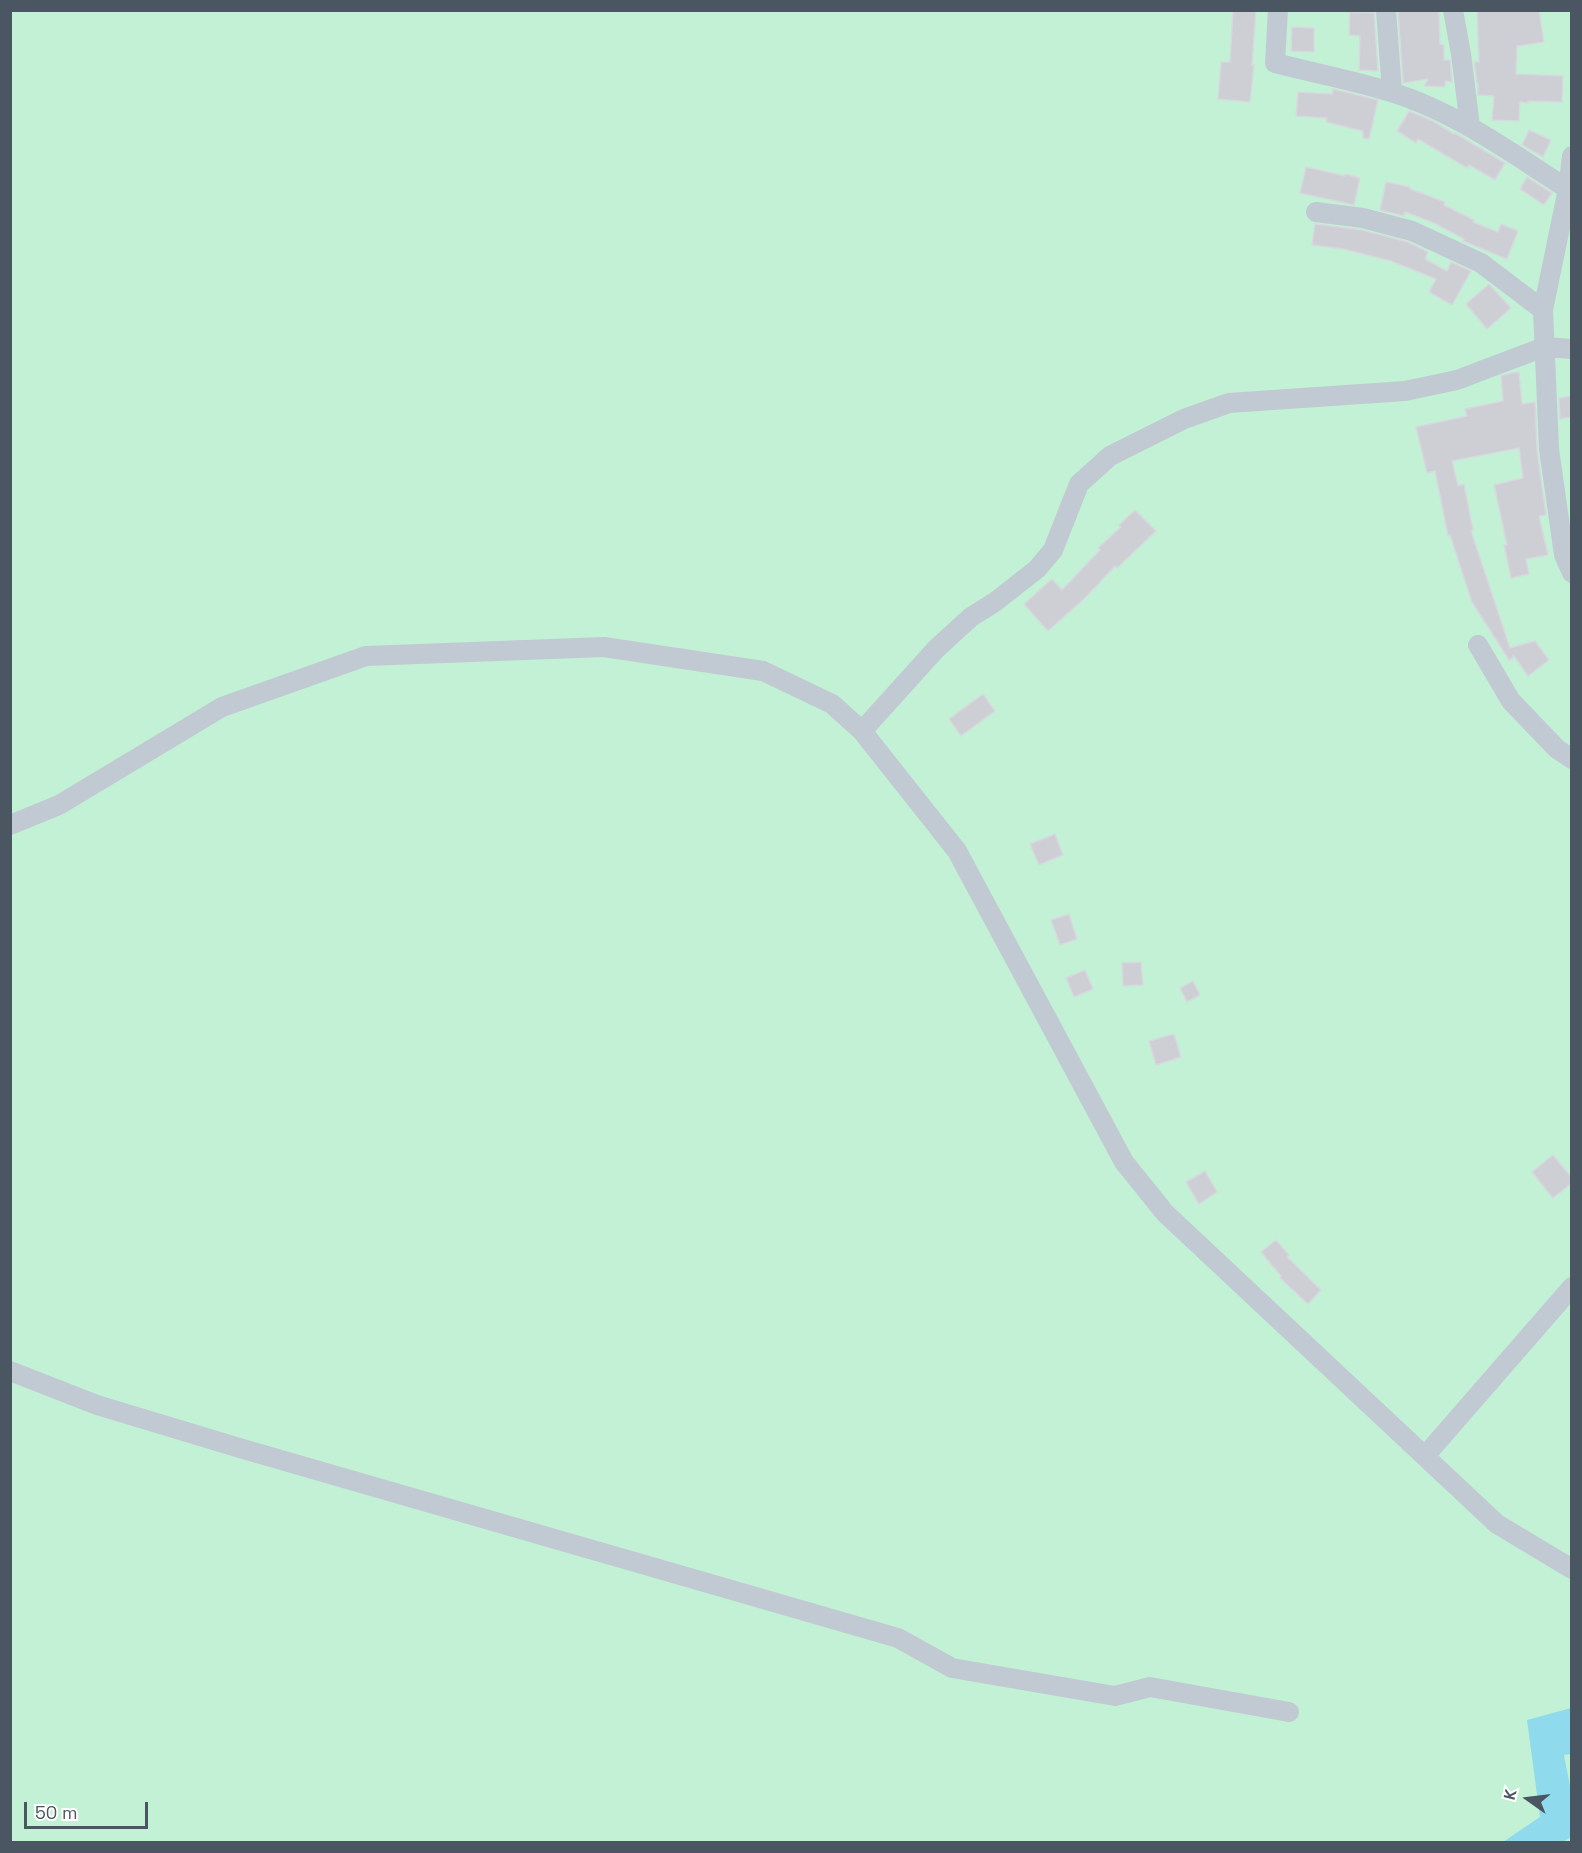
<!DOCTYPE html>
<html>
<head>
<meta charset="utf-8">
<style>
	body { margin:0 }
	#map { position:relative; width:1582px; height:1853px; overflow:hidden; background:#f5f3f3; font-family:"Space Grotesk",sans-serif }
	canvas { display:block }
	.frame { position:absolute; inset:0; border:12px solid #4a5661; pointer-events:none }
	.north { position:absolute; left:1498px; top:1769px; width:60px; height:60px; -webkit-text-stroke:4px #fff; paint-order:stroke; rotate:284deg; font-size:16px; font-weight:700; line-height:24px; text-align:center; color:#4a5661 }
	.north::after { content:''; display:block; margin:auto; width:21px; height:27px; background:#4a5661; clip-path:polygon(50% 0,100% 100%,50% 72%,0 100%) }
	.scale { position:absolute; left:24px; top:1802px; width:124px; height:27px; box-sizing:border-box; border:3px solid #4a5661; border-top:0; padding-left:8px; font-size:18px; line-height:21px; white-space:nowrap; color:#4a5661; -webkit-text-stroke:4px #fff; paint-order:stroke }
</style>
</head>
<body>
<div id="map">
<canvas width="1582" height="1853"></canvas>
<div class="frame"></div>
<div class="north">K</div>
<div class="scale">50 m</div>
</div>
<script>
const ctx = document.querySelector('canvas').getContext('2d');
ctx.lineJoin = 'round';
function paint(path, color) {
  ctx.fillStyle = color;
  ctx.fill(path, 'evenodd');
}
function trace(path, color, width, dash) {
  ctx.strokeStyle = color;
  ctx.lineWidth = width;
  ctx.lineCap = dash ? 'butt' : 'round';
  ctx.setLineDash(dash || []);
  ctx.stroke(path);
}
paint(new Path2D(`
	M11,11h1560v1831h-1560z`), '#c3f1d5');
paint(new Path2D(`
	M1571,1708v46l-7,1 7,36v46l-8,5h-60l37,-25 -13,-97z`), '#90daee');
const building = new Path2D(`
	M1233,10h23l-4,55h2l-4,37 -32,-3 3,-37h9z
	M1398,10h41l1,34 4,1v15h6l2,22 -7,-1v6l-21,-1 4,-7 -25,4z
	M1477,10h62l5,32 -27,4 -1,28 47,2 -1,26 -34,-1v2l-8,-1 -1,19 -27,-1 2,-24 -16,-1v-12h-1l-3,-21h5z
	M1350,12l24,1 4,58 -19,-1 1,-34 -11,-1z
	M1292,27l22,1v24l-23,-1z
	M1333,89l45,11 -9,39 -6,-1v-7l-37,-9 1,-4 -31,-2 2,-24 34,2z
	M1409,111l24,10 21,13 1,-1 50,30 -10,17 -26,-15 -2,3 -49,-29 -2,4 -19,-12z
	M1529,130l22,10 -8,17 -21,-12z
	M1306,167l39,9v-2l15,4 -6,27 -54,-12z
	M1527,177l25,16 -8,12 -24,-16z
	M1386,182l24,5v2l35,13 -1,3 30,15 -1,2 25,10 3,-8 17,7 -11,28 -44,-18 1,-2 -30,-16 -29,-11 -1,4 -24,-6z
	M1315,224l47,6 46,12 20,10 -3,7 22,12 4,-9 20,9 -19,34 -23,-13 7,-13 -45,-18 -48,-12 -31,-4z
	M1489,284l22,24 -24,21 -21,-25z
	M1519,372l3,32 13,-2 2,48 9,65 -7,1 9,39 -22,4 3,15 -18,4 -7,-33h3l-13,-60 29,-7 -4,-30 -67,13 6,25 6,-2 9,46 -2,1 39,117 25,-7 14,19 -21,16 -15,-21v3l-4,2 -37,-58 -22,-67 -2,1 -13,-65 -8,2 -11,-46 51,-11 -2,-7 38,-8 -2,-25 10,-3z
	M1572,396v21l-12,2 -1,-21z
	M1135,510l21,21 -39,37 -2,-2 -29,31 -38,34 -24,-27 28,-25 10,11 38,-40 -2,-2 23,-21 -2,-2z
	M983,694l12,17 -34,25 -12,-17z
	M1055,834l8,21 -24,10 -9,-21z
	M1069,914l8,25 -17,6 -9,-25z
	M1141,962l2,23 -20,1 -1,-23z
	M1085,970l8,19 -19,8 -8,-19z
	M1193,981l7,14 -13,7 -7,-14z
	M1174,1034l7,23 -25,8 -7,-24z
	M1553,1155l19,23v5l-19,15 -21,-26z
	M1205,1171l12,21 -18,12 -13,-22z
	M1276,1240l13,15 -2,2 34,33 -13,14 -28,-26 1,-2 -20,-24z`);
paint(building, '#cdcfd5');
trace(building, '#d7d9de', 1.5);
trace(new Path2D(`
	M1278,10l-3,53c39,10 78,17 116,29 65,20 120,61 177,97
	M1386,10l6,82
	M1453,10l8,44 9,72
	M1572,156l-4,33 -25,121 6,139 15,106 8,18
	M1316,212l47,6 49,13 69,32 62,47
	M1478,645l33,56 46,48 15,10
	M862,731l74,-82 35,-32 24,-15 42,-33 16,-19 26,-66 31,-28 74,-37 45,-16 176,-12 52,-11 87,-33 28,2
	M10,825l49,-20 163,-98 144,-51 238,-9 159,24 69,33 30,27 95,120 167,311 41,51 332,311 75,45
	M10,1371l87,34 146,44 655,189 54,30 163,28 35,-9 139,25
	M1425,1456l147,-169`), '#c1cad2', 20);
</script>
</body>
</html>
